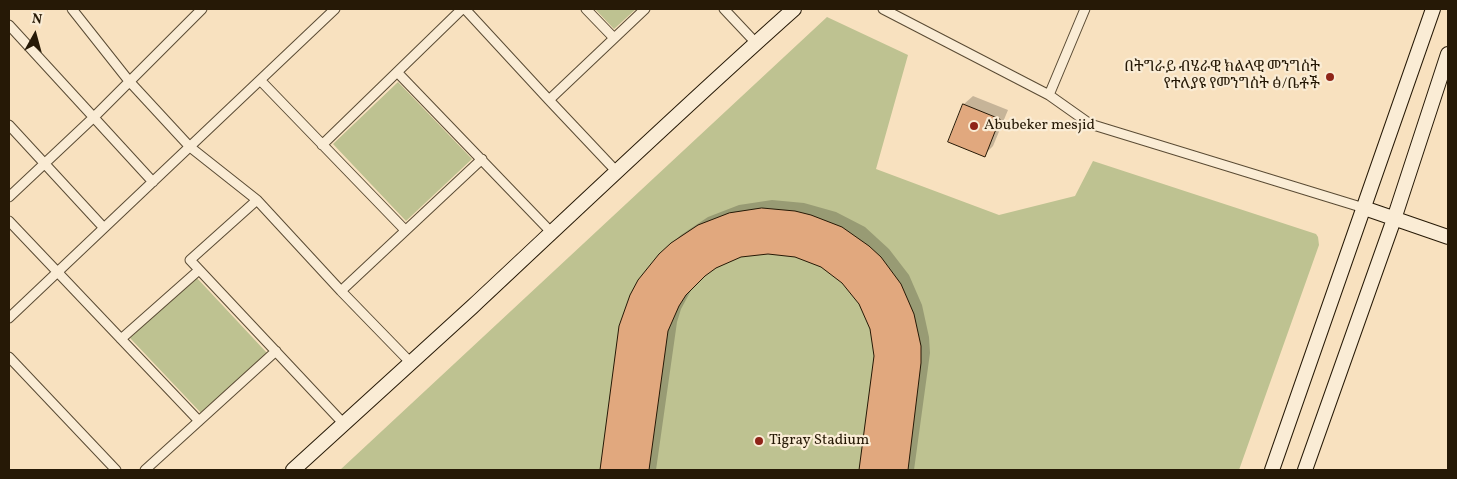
<!DOCTYPE html>
<html>
<head>
<meta charset="utf-8">
<style>
	body { margin:0 }
	#map { position:relative; width:1457px; height:479px; overflow:hidden; background:#f8e1bf; font-family:Vollkorn,serif }
	canvas { display:block }
	.frame { position:absolute; inset:0; border:10px solid #261906; pointer-events:none }
	.north { position:absolute; left:10px; top:10px; width:50px; height:50px; -webkit-text-stroke:4px #faecd5; paint-order:stroke; rotate:7deg; font-size:14px; font-weight:700; line-height:20px; text-align:center; color:#261906 }
	.north::after { content:''; display:block; margin:auto; width:18px; height:22px; background:#261906; clip-path:polygon(50% 0,100% 100%,50% 72%,0 100%) }
</style>
</head>
<body>
<div id="map">
<canvas width="1457" height="479"></canvas>
<div class="frame"></div>
<div class="north">N</div>
</div>
<script>
const ctx = document.querySelector('canvas').getContext('2d');
ctx.lineJoin = 'round';
function paint(path, color) {
  ctx.fillStyle = color;
  ctx.fill(path, 'evenodd');
}
function trace(path, color, width, dash) {
  ctx.strokeStyle = color;
  ctx.lineWidth = width;
  ctx.lineCap = dash ? 'butt' : 'round';
  ctx.setLineDash(dash || []);
  ctx.stroke(path);
}
function write(font, color, halo, rows, align = 'center') {
  ctx.font = font + ' Vollkorn,"Noto Serif Ethiopic",serif';
  ctx.lineWidth = 4.5;
  ctx.setLineDash([]);
  ctx.textBaseline = 'middle';
  ctx.strokeStyle = halo;
  ctx.fillStyle = color;
  for (const [text, x, y, turn = 0] of rows) {
    ctx.save();
    ctx.translate(x, y);
    ctx.rotate((+turn || 0) * Math.PI / 180);
    ctx.textAlign = isNaN(turn) ? turn : align;
    if (halo) ctx.strokeText(text, 0, 0);
    ctx.fillText(text, 0, 0);
    ctx.restore();
  }
}
paint(new Path2D(`
	M595,9h41l-22,20z
	M827,17l81,38 -32,114 123,46 76,-19 18,-35 223,73 2,3 1,8 -80,225h-899z
	M398,82l74,77 -66,62 -73,-77z
	M196,277l71,76 -66,60 -71,-75z`), '#bec291');
paint(new Path2D(`
	M973,96l35,14 -15,36 -9,9 -35,-14 15,-37z
	M772,200l32,3 32,9 29,15 24,22 20,26 13,30 7,32 1,16 -16,117h-54l15,-114 -1,-14 -8,-26 -14,-24 -19,-19 -24,-13 -14,-4 -27,-4 -14,1 -26,8 -24,14 -10,10 -13,24 -4,13 -21,148h-54l18,-144 49,-80 12,-11 27,-18 31,-12z`), '#0003');
const building = new Path2D(`
	M963,104l37,15 -15,38 -37,-15z
	M762,208l33,3 16,4 31,12 27,19 12,11 20,27 13,30 7,32v17l-13,107h-49l15,-114 -4,-27 -11,-25 -17,-21 -21,-16 -26,-10 -27,-3 -27,3 -25,11 -11,8 -19,19 -7,11 -11,25 -19,139h-49l19,-144 11,-31 8,-15 21,-26 12,-11 27,-18 31,-12z`);
paint(building, '#e1a87e');
trace(building, '#261906', 1);
const street = new Path2D(`
	M72,9l57,72 61,66 67,53 84,91 69,71
	M465,9l84,91 68,72
	M586,9l28,29
	M724,9l32,34
	M883,9l166,86 41,29 274,84
	M9,25l144,157
	M397,72l154,160
	M260,80l145,150
	M1049,95l36,-86
	M549,100l96,-91
	M9,125l95,103
	M322,145l140,-136
	M9,197l85,-80 108,-108
	M257,200l-67,60 153,163
	M9,221l190,200
	M341,291l141,-132
	M9,318l326,-309
	M121,339l78,-69
	M9,357l107,113
	M145,470l131,-119`);
const secondary = new Path2D(`
	M1364,208l84,29
	M293,470c59,-54 119,-108 179,-163 107,-100 213,-201 322,-298
	M1272,470l161,-461
	M1305,470l89,-251 54,-165`);
trace(street, '#5a4b34', 11);
trace(secondary, '#261906', 16);
trace(street, '#faecd5', 9);
trace(secondary, '#faecd5', 14);
for (const [x, y, r, color] of [
	[1330,77,5,"#8f2418"],
	[974,126,5,"#8f2418"],
	[759,441,5,"#8f2418"]
]) {
  const dot = new Path2D();
  dot.arc(x, y, r, 0, 2 * Math.PI);
  ctx.fillStyle = color;
  ctx.fill(dot);
  trace(dot, '#faecd5', 2);
}
write('15px', '#261906', '#faecd5', [
	["በትግራይ ብሄራዊ ክልላዊ መንግስት",1320,68,"right"],
	["የተለያዩ የመንግስት ፅ/ቤቶች",1320,85,"right"],
	["Abubeker mesjid",984,126],
	["Tigray Stadium",769,441]
], 'left');
</script>
</body>
</html>
